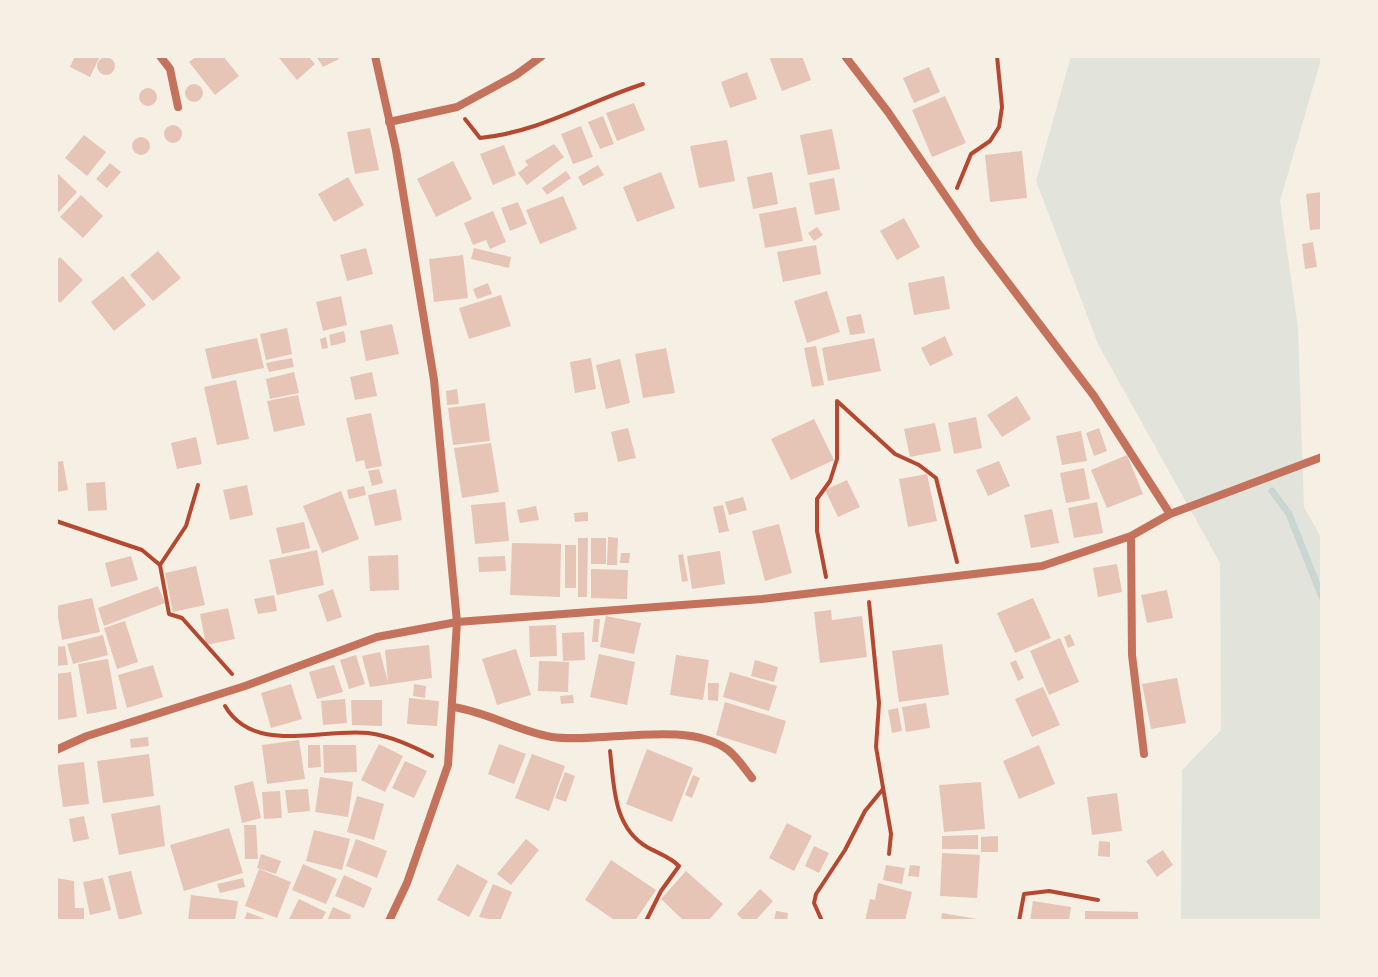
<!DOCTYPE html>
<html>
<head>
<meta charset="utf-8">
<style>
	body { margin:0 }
	#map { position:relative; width:1378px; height:977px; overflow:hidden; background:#f6efe4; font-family:"PT Serif",serif }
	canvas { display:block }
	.frame { position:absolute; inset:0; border:58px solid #f6efe4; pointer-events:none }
</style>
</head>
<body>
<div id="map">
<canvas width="1378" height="977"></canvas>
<div class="frame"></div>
</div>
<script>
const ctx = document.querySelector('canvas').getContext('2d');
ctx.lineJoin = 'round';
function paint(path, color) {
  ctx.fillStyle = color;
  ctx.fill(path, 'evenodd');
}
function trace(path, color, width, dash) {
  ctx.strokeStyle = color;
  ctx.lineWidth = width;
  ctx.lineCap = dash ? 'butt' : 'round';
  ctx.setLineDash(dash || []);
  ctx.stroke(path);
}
paint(new Path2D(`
	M1071,56h251l-42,145 18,127 6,179 18,32v382h-141l1,-151 39,-40 -1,-167 -122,-219 -62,-163z`), '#e2e4dc');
trace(new Path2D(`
	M1272,491l17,23 33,83`), '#c9d6d2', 7);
paint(new Path2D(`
	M75,56h25l-10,21 -20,-10z
	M197,56h26l16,20 -24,19 -26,-33z
	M282,56h26l7,8 -18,16 -18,-22z
	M316,56h21l2,3 -16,8z
	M769,56h33l9,24 -29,11z
	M97 66a9 9 0 1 1 18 0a9 9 0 1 1-18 0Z
	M929,67l11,25 -26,11 -11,-25z
	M747,72l10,27 -27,9 -9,-26z
	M185 93a9 9 0 1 1 18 0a9 9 0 1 1-18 0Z
	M139 97a9 9 0 1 1 18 0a9 9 0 1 1-18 0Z
	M945,96l21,47 -34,14 -20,-47z
	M634,103l11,27 -28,11 -11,-28z
	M603,116l11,28 -14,5 -12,-27z
	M164 134a9 9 0 1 1 18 0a9 9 0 1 1-18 0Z
	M581,126l12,31 -20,7 -12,-30z
	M370,128l9,42 -24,4 -8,-42z
	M832,129l8,40 -32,6 -8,-40z
	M84,135l22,17 -19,24 -22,-18z
	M132 146a9 9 0 1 1 18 0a9 9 0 1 1-18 0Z
	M727,140l8,41 -36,7 -9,-42z
	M554,144l10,13 -37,28 -9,-12 10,-8 -3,-4z
	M504,145l12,30 -23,10 -13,-31z
	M1022,151l5,47 -37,4 -5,-47z
	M453,161l19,38 -36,18 -19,-38z
	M110,163l11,9 -14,16 -11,-9z
	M598,165l6,10 -21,11 -5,-9z
	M566,171l5,7 -24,17 -5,-7z
	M56,172l21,20 -21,23z
	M661,172l14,36 -38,14 -14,-35z
	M772,172l6,32 -25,5 -6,-32z
	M348,177l16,28 -30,17 -16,-28z
	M834,178l6,32 -25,5 -6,-32z
	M1322,192v37l-12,1 -4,-36z
	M81,195l22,21 -20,22 -23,-21z
	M563,196l14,33 -37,15 -14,-34z
	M518,202l9,22 -17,7 -9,-23z
	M796,207l7,34 -38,7 -6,-34z
	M493,211l13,31 -16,7 -4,-9 -13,5 -9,-22z
	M904,218l16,29 -23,13 -17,-29z
	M817,227l6,8 -9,6 -6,-8z
	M1313,242l4,25 -12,2 -3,-25z
	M816,245l5,29 -38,8 -6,-30z
	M366,248l7,26 -26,7 -7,-26z
	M474,248l37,9 -2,11 -38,-9z
	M158,251l23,27 -28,23 -23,-26z
	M463,255l5,43 -34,4 -5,-43z
	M60,257l23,23 -23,23 -4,-4v-38z
	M123,276l23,29 -32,26 -23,-29z
	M944,276l6,33 -36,6 -6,-32z
	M488,283l4,11 -15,5 -4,-10z
	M827,291l13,41 -33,11 -13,-42z
	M501,295l10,31 -42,13 -10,-31z
	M341,296l6,29 -24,6 -7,-29z
	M861,314l4,19 -15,2 -4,-18z
	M392,324l7,30 -33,7 -6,-30z
	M287,328l5,26 -26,6 -6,-26z
	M344,331l2,11 -15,4 -2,-11z
	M945,336l8,19 -23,11 -9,-18z
	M326,337l2,11 -6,1 -2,-10z
	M257,338l7,30 -52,11 -7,-30z
	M874,338l7,33 -53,10 -6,-33z
	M816,346l8,39 -12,2 -8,-39z
	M666,348l9,45 -32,5 -8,-44z
	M292,358l2,9 -25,5 -3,-9z
	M591,358l5,31 -21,4 -5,-31z
	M620,359l10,44 -24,6 -10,-44z
	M294,372l5,21 -29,6 -4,-20z
	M372,372l5,24 -22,4 -5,-23z
	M236,380l13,59 -32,6 -13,-58z
	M457,389l2,15 -12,1 -1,-14z
	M298,395l7,30 -31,7 -7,-31z
	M1017,396l14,23 -29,18 -15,-22z
	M485,403l5,38 -37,4 -5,-37z
	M371,413l11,53 -16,3 -2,-9 -8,2 -10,-44z
	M976,417l6,31 -28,6 -6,-31z
	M814,419l20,41 -43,20 -20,-41z
	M935,423l6,28 -31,6 -6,-28z
	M628,428l8,30 -18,4 -7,-30z
	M1099,428l8,23 -13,5 -8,-23z
	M1081,431l6,30 -25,4 -6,-29z
	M196,437l6,27 -25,5 -6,-26z
	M491,443l8,49 -37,6 -8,-50z
	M1127,455l16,39 -36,14 -16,-38z
	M63,461l5,29 -12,2v-30z
	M999,461l11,25 -22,10 -12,-26z
	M1084,468l6,31 -24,4 -6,-30z
	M379,469l4,14 -11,3 -4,-15z
	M927,474l10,47 -29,6 -9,-48z
	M847,480l13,27 -22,10 -13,-27z
	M105,482l2,28 -19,1 -2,-28z
	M247,485l6,30 -23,5 -7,-30z
	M364,486l2,9 -17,4 -2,-9z
	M396,489l6,31 -27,6 -7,-31z
	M341,491l18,48 -37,14 -19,-47z
	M743,497l4,13 -18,5 -4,-13z
	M505,502l4,39 -34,3 -4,-39z
	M1097,502l6,31 -29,5 -6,-30z
	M723,505l6,26 -10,2 -6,-26z
	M536,506l3,14 -19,3 -3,-13z
	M1052,509l7,34 -28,5 -7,-33z
	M588,512v9l-13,1 -1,-9z
	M304,522l6,26 -28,6 -6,-26z
	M779,524l13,49 -27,8 -13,-50z
	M608,537l10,1 -1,27h-10z
	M578,538h10l-1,59h-9z
	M591,538h15v26h-15z
	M512,543l49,1 -1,53 -50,-2z
	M565,545h11v43h-11z
	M317,550l7,35 -47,10 -8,-35z
	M720,551l5,33 -33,5 -5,-33z
	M621,553h9l-1,10h-9z
	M683,554l5,27 -6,1 -4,-27z
	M398,555l1,35 -29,1 -2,-35z
	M131,556l7,24 -27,7 -6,-24z
	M505,556l1,15 -27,1 -1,-15z
	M1117,564l5,28 -24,5 -5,-29z
	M196,566l9,39 -32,7 -8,-39z
	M591,569l37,1 -1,29 -36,-1z
	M158,586l7,17 -61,23 -6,-18z
	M333,589l9,28 -15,5 -9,-27z
	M1167,590l6,28 -26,5 -6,-28z
	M274,595l3,16 -19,3 -4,-15z
	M92,598l8,34 -38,8 -6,-34z
	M1033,598l18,40 -36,15 -18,-40z
	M228,608l7,31 -29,6 -6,-31z
	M831,610l1,10 30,-4 5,41 -47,6 -6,-51z
	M606,616l35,7 -7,31 -34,-7z
	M594,619h6l-2,23h-6z
	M125,621l13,41 -21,7 -13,-41z
	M556,625l1,31 -27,1 -1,-31z
	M584,632l1,28 -22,1 -1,-28z
	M1070,634l5,11 -7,3 -4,-11z
	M103,635l5,20 -35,9 -6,-20z
	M1060,638l19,44 -30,13 -19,-44z
	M942,644l7,51 -50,7 -7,-51z
	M429,645l3,33 -62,9 -8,-31 18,-4 8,30 -3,-32z
	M65,646l3,19 -12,1v-19z
	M516,649l15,46 -34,10 -15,-46z
	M599,654l36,8 -8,43 -37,-8z
	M356,655l9,29 -16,5 -9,-29z
	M676,655l33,5 -6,40 -33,-5z
	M108,659l9,50 -30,5 -9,-50z
	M755,660l23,7 -4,15 -23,-6z
	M1016,660l8,18 -6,3 -8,-18z
	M539,661l30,1 -1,30 -30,-1z
	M153,665l10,32 -36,11 -9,-33z
	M334,665l9,27 -26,7 -8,-27z
	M71,672l6,45 -21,3v-46z
	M730,672l47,14 -8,25 -46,-14z
	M1177,678l9,45 -35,6 -9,-45z
	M708,683h11l-1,18 -10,-1z
	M291,684l11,35 -31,9 -10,-35z
	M414,684l12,2 -1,12 -12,-2z
	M1043,687l17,38 -28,12 -17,-38z
	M573,695l1,8 -13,1 -1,-8z
	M409,698l30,3 -2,25 -30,-2z
	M345,699l2,24 -24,2 -2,-24z
	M351,700h31v26l-30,-1z
	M725,702l61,19 -10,33 -60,-19z
	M926,703l4,25 -24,4 -4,-25z
	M898,708l4,23 -10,2 -4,-23z
	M148,737l1,9 -18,2 -1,-9z
	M299,740l6,39 -38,5 -5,-39z
	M379,744l24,12 -18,36 -24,-12z
	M499,744l27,10 -12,30 -26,-10z
	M308,745h12l1,22 -13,1z
	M323,745h33l1,27 -33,1z
	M1039,745l16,39 -36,15 -16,-38z
	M647,749l46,19 -21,54 -46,-18z
	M149,754l5,42 -51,7 -6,-42z
	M532,754l33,12 -16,45 -34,-13z
	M405,761l22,10 -13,27 -22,-10z
	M84,762l5,42 -26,3 -6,-42z
	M565,772l10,4 -9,26 -11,-4z
	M693,775l7,3 -8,20 -7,-3z
	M320,777l33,5 -5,35 -33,-5z
	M253,781l8,37 -19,5 -8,-37z
	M981,782l4,47 -41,3 -5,-47z
	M308,789l2,22 -22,2 -3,-23z
	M280,791l2,27 -18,1 -2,-27z
	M1117,793l5,38 -30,4 -5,-38z
	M357,796l27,8 -10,36 -27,-8z
	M160,805l5,41 -46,9 -8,-41z
	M84,816l5,23 -16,3 -4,-23z
	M787,823l25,13 -18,35 -25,-13z
	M244,825h12l2,34h-13z
	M229,828l14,45 -59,18 -14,-46z
	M314,830l36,9 -8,31 -36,-9z
	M978,835v14h-36v-13z
	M998,836v16h-17v-15z
	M356,839l31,12 -10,27 -31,-12z
	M526,839l13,11 -28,35 -14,-11z
	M1099,841l11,1v15l-12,-1z
	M814,846l15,7 -10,20 -14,-7z
	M1163,850l10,15 -16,12 -11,-16z
	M942,853l38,2 -3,43 -37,-2z
	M261,854l20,7 -5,13 -19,-6z
	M611,860l45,30 -21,31h-19l-31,-21z
	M303,864l34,15 -11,25 -34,-14z
	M457,864l31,17 -19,36 -32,-17z
	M886,865l19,3 -3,16 -19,-4z
	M910,865l10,1 -1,11 -11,-1z
	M259,869l32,13 -14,36 -32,-12z
	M131,871l11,43 -23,6 -11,-44z
	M686,871l37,33 -15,17h-24l-23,-22z
	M344,875l28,13 -8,20 -29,-12z
	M56,878l18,3 1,27h9v13h-28z
	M103,878l8,32 -21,5 -7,-33z
	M243,878l2,9 -25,6 -3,-9z
	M878,883l34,9 -7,29h-40l5,-22 5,1z
	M493,884l19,8 -12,29 -21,-4z
	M760,889l13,12 -18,20h-11l-7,-7z
	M191,895l47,6 -3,20h-47z
	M299,899l27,13 -5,9h-33z
	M1033,901l38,6 -2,14h-39z
	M333,907l18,8 -2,6h-22z
	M776,911l12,2 -1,8h-13z
	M1085,911l53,1v9h-53z
	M247,912l23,9h-26z
	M942,913l35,6v2h-36z`), '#e6c5b7');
trace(new Path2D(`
	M465,119l15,19c60,-6 107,-36 163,-54
	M957,188l14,-34 19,-13 9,-14 3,-20 -5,-51
	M56,521l86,29 18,15 9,49 13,4 50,56
	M160,565l26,-39 12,-41
	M826,577l-9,-46v-32l13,-18 7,-22v-58l58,53 24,11 17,13 21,84
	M869,602l10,101 -3,44 15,87 -2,20
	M225,706c29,49 95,22 143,27 23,3 44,13 64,23
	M610,751c4,34 3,76 37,96 12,7 22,9 32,19l-18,25 -15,30
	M822,921l-8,-18 2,-9 29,-44 20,-39 18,-22
	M1019,921l5,-27 25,-3 49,9`), '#b5482f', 4);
trace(new Path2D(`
	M160,56l10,13 8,38
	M375,56l21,94 38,230 23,242 -9,143 -41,118 -18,38
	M845,56l43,56 89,130 117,154 76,118
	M389,122l68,-15 59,-32 26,-19
	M1131,536l1,119 12,99
	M453,707c35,5 64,24 99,30 49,7 134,-18 176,13 9,7 17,19 24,28
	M56,750l31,-14 158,-50 132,-49 80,-15 305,-23 280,-33 89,-30 39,-22 152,-57`), '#c5725c', 8);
</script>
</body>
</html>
